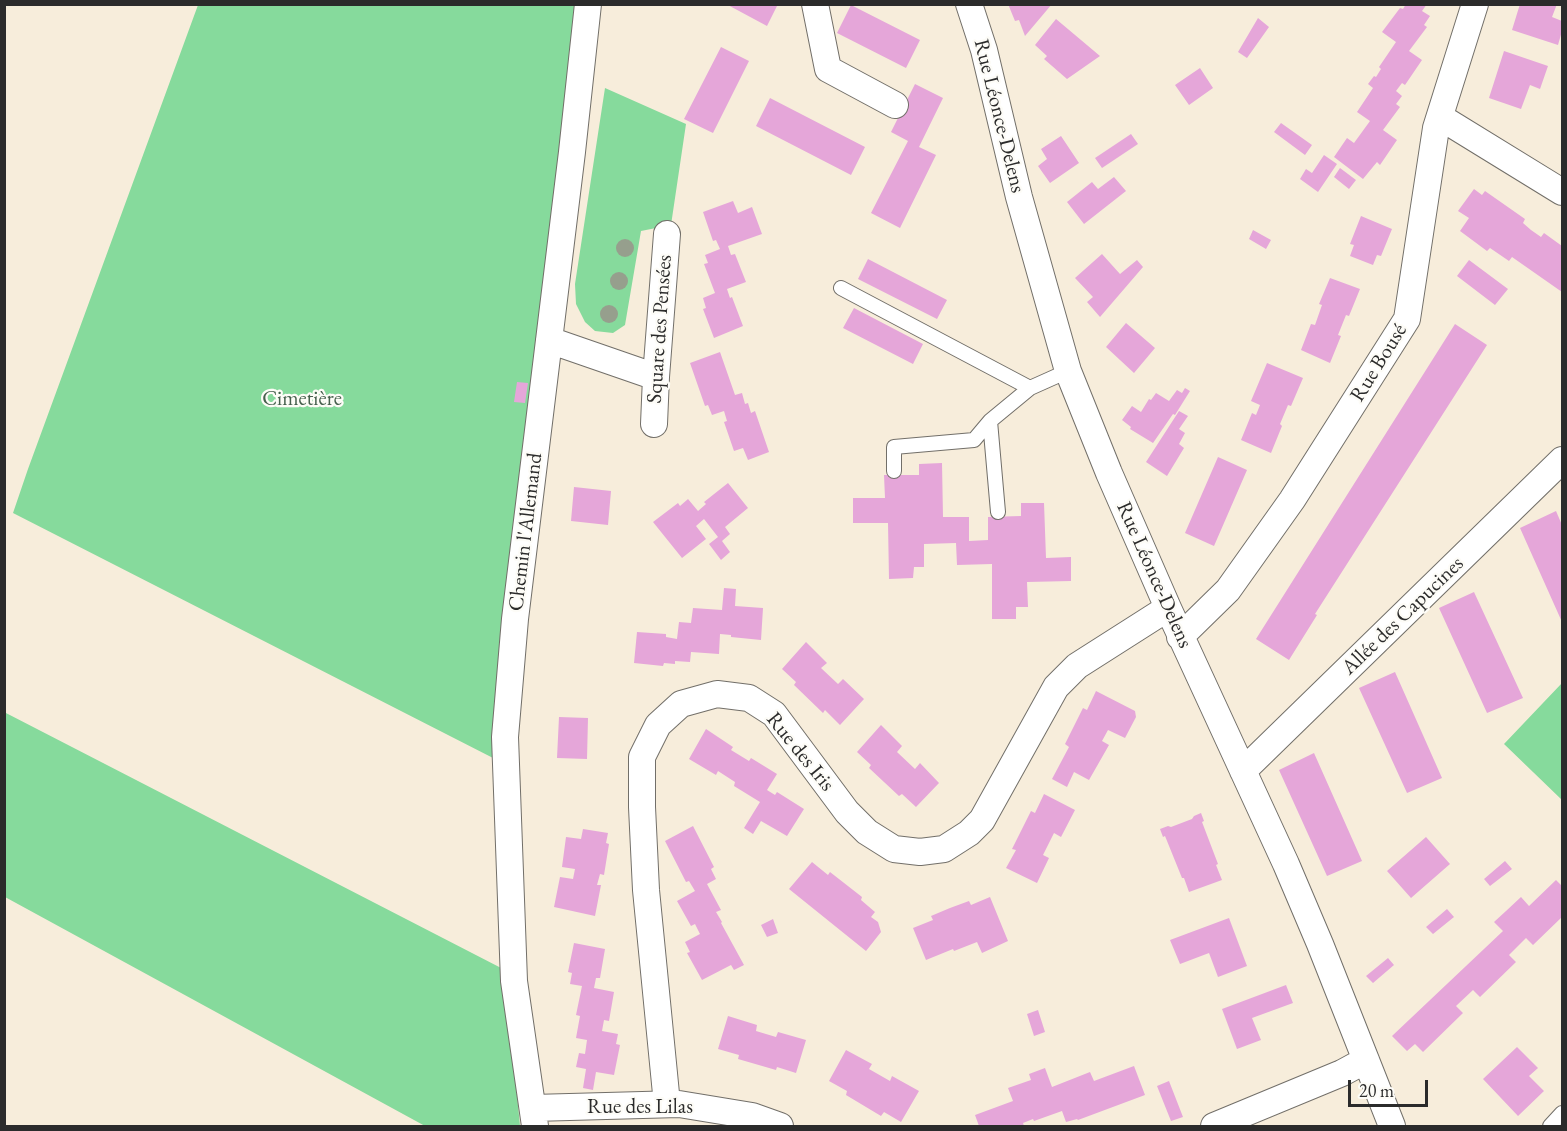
<!DOCTYPE html>
<html>
<head>
<meta charset="utf-8">
<style>
	body { margin:0 }
	#map { position:relative; width:1567px; height:1131px; overflow:hidden; background:#f7eddb; font-family:"EB Garamond",serif }
	canvas { display:block }
	.frame { position:absolute; inset:0; border:6px solid #2b2b2b; pointer-events:none }
	.scale { position:absolute; left:1348px; top:1080px; width:80px; height:27px; box-sizing:border-box; border:3px solid #2b2b2b; border-top:0; padding-left:8px; font-size:18px; line-height:21px; white-space:nowrap; color:#2b2b2b; -webkit-text-stroke:4px #fdfcf7; paint-order:stroke }
</style>
</head>
<body>
<div id="map">
<canvas width="1567" height="1131"></canvas>
<div class="frame"></div>
<div class="scale">20 m</div>
</div>
<script>
const ctx = document.querySelector('canvas').getContext('2d');
ctx.lineJoin = 'round';
function paint(path, color) {
  ctx.fillStyle = color;
  ctx.fill(path, 'evenodd');
}
function trace(path, color, width, dash) {
  ctx.strokeStyle = color;
  ctx.lineWidth = width;
  ctx.lineCap = dash ? 'butt' : 'round';
  ctx.setLineDash(dash || []);
  ctx.stroke(path);
}
function write(font, color, halo, rows, align = 'center') {
  ctx.font = font + ' "EB Garamond",serif';
  ctx.lineWidth = 4.5;
  ctx.setLineDash([]);
  ctx.textBaseline = 'middle';
  ctx.strokeStyle = halo;
  ctx.fillStyle = color;
  for (const [text, x, y, turn = 0] of rows) {
    ctx.save();
    ctx.translate(x, y);
    ctx.rotate((+turn || 0) * Math.PI / 180);
    ctx.textAlign = isNaN(turn) ? turn : align;
    if (halo) ctx.strokeText(text, 0, 0);
    ctx.fillText(text, 0, 0);
    ctx.restore();
  }
}
paint(new Path2D(`
	M198,5h385l-88,754 -482,-246 15,-44z
	M605,88l81,36 -15,101 -30,6 -16,94 -12,8 -18,-2 -10,-9 -9,-18 -1,-20z
	M1562,683v117l-58,-56z
	M4,712l501,258 15,156h-95l-420,-229z`), '#86da9c');
paint(new Path2D(`
	M726,4h52l-11,22z
	M1008,4h44l-27,32 -6,-16 -4,1z
	M1406,4h21l-5,7 8,5 -6,9 3,2 -18,24 13,9 -17,25 -3,-2 -6,8 6,5 -6,8 4,3 -17,23 14,10 -17,25 -3,-3 -14,17 -29,-22 13,-19 7,5 16,-22 -13,-9 16,-24 -5,-4 6,-8 2,1 5,-8 -2,-2 17,-25 -14,-10 18,-24 3,1z
	M1520,4h37l-5,13 10,4v10l-4,14 -46,-15z
	M851,5l69,35 -14,28 -69,-35z
	M1258,18l11,9 -22,31 -9,-6z
	M1056,19l44,37 -33,23 -23,-20 3,-3 -12,-11z
	M721,47l28,14 -36,72 -29,-14z
	M1504,51l44,15 -8,23 -10,-4 -9,24 -32,-11z
	M1200,68l13,20 -24,17 -14,-20z
	M915,84l28,14 -24,49 17,8 -36,73 -29,-15 37,-72 -17,-9z
	M770,98l95,49 -14,28 -95,-49z
	M1281,123l31,22 -7,10 -31,-23z
	M1131,134l7,10 -36,24 -7,-10z
	M1061,136l18,27 -29,20 -12,-17 9,-7 -6,-10z
	M1324,155l13,9 -19,28 -18,-13 6,-10 6,4z
	M1340,168l16,12 -7,9 -15,-12z
	M1114,177l12,14 -42,33 -17,-22 25,-20 6,7z
	M1474,189l8,6 3,-4 40,28 -2,4 8,7 10,7 3,-4 18,13v46l-50,-35 -3,4 -19,-13 -3,3 -27,-20 9,-13 -11,-7z
	M733,201l5,12 14,-6 10,27 -34,12 3,9 4,-1 11,28 -19,7 3,9 2,-1 11,29 -29,12 -11,-29 3,-1 -3,-10 12,-5 -11,-29 4,-1 -3,-8 15,-6 -4,-9 -3,1 -10,-29z
	M1361,216l31,13 -11,27 -4,-1 -4,10 -23,-9 4,-11 -4,-1z
	M1253,230l18,10 -5,9 -17,-10z
	M1102,254l18,20 17,-14 6,7 -43,50 -13,-15 6,-5 -18,-19z
	M868,259l79,41 -10,19 -79,-40z
	M1469,260l39,29 -13,16 -38,-29z
	M1330,278l30,11 -11,27 -3,-1 -8,20 3,1 -11,27 -29,-13 10,-26 4,1 7,-20 -3,-1z
	M854,308l69,36 -10,20 -70,-36z
	M1126,323l29,25 -21,25 -28,-26z
	M1455,324l32,21 -172,269 2,1 -28,45 -33,-21z
	M720,352l15,43 7,-2 3,11 3,-1 3,10 4,-2 14,41 -21,8 -5,-12 -9,3 -10,-29 3,-1 -3,-10 -12,4 -4,-10 -3,1 -15,-43z
	M1267,363l36,15 -12,28 -3,-1 -8,19 2,2 -11,27 -30,-13 11,-27 4,2 4,-10 -9,-4z
	M517,382l11,1 -3,20 -11,-1z
	M1185,388l5,3 -15,24 -2,-1 -20,29 -23,-14 1,-2 -9,-7 10,-14 9,6 8,-13 2,1 5,-7 13,8 8,-11 5,3z
	M1179,411l9,5 -9,13 6,4 -6,11 5,4 -17,28 -21,-14z
	M1218,457l29,13 -33,76 -29,-13z
	M942,463l1,54h26v24l19,-1v-23l33,-1v-13h23l2,55 25,-1v24l-44,1 1,25h-12v12h-24v-55l-35,1 -1,-22 -32,1v23h-10l-1,11 -24,1 -1,-56h-35v-25h32l-1,-23h35v-11z
	M728,483l20,25 -23,19 5,7 -8,7 8,11 -9,8 -12,-16 9,-7 -14,-18 -8,7 10,13 -24,19 -29,-36 25,-19 2,3 8,-7 10,12 8,-7 -2,-2z
	M574,487l37,4 -3,34 -37,-4z
	M1556,511l6,14v97l-42,-94z
	M724,588l12,1 -1,17 28,2 -2,32 -30,-3v-2l-11,-1 -1,20 -28,-2 -1,10 -15,-1v3l-11,-1 -1,3 -29,-3 3,-31 29,2v3l11,2 2,-17 12,1 2,-15 29,2z
	M1474,592l49,106 -36,15 -48,-105z
	M806,642l21,21 -6,5 17,16 5,-5 21,20 -24,26 -15,-15 -2,3 -29,-28 2,-3 -14,-13z
	M1395,672l47,106 -35,15 -48,-105z
	M1096,691l39,20 1,6 -11,21 -17,-8 -6,11 7,4 -20,35 -15,-8 -7,15 -15,-8 17,-32 -4,-3 18,-36 4,2z
	M559,717l29,1 -1,41 -30,-1z
	M881,725l21,21 -5,6 18,17 5,-6 19,20 -23,24 -14,-13 -3,2 -30,-28 2,-3 -14,-13z
	M706,729l27,18 -2,3 18,11 2,-3 26,16 -10,16 8,5 2,-3 27,17 -17,27 -26,-15 -8,13 -9,-6 16,-26 -26,-16 1,-4 -17,-11 -2,4 -27,-16z
	M1314,753l48,108 -35,15 -48,-106z
	M1044,794l31,16 -14,27 -7,-4 -11,22 6,3 -12,25 -31,-15 10,-18 -4,-1 19,-38 4,2z
	M1201,813l3,8 -2,1 16,42 -2,1 6,15 -33,12 -5,-14h-2l-17,-42 -2,1 -3,-8 8,-3 3,1 21,-8 2,-3z
	M693,826l21,41 -3,2 5,10 -9,5 14,26 -5,2 6,10 -1,1 23,42 -10,5 -3,-5 -29,15 -15,-27 3,-1 -5,-10 15,-8 -5,-10 -4,2 -14,-25 18,-10 -6,-10 -3,1 -21,-41z
	M583,829l25,4 -2,10 3,1 -5,31 -4,-1 -3,11h4l-6,31 -41,-9 6,-30 13,2 2,-10 -13,-2 4,-30 15,2z
	M1426,837l24,27 -39,34 -24,-27z
	M1505,861l7,8 -22,17 -6,-7z
	M812,862l16,13 2,-3 32,25 -1,3 14,12 -4,5 7,5 3,10 -15,19 -77,-62z
	M1556,880l6,6v31l-29,28 -7,-7 -17,17 7,7 -36,35 -7,-7 -17,16 7,7 -40,39 -8,-8 -8,7 -15,-15 111,-105 -9,-9 12,-11 15,-14 8,9z
	M990,897l18,44 -26,12 -5,-11 -23,9 -1,-2 -27,11 -13,-32 20,-8 -2,-4 19,-8 19,-7 2,4z
	M1447,909l7,8 -21,17 -7,-7z
	M1229,918l18,48 -29,11 -9,-24 -29,11 -10,-24z
	M773,919l5,14 -11,4 -6,-12z
	M574,943l31,6 -5,29h-4l-2,10 20,4 -5,29 -5,-1 -2,11 16,3 -2,10 4,1 -6,30 -18,-3 -3,18 -10,-2 3,-19 -10,-2 3,-14 6,1 2,-14 -11,-2 4,-22 -4,-1 6,-29 -12,-2 2,-11 -4,-1z
	M1388,958l6,7 -21,18 -7,-7z
	M1286,985l7,18 -41,15 9,22 -24,9 -15,-40z
	M1038,1010l7,22 -11,4 -7,-22z
	M728,1016l29,9 -1,6 20,6 2,-5 28,8 -10,33 -19,-6 -1,3 -38,-11 1,-4 -21,-6z
	M1517,1047l21,21 -9,8 15,15 -26,25 -35,-37z
	M846,1050l26,14 -3,5 21,12 2,-5 27,15 -18,31 -17,-10 -3,4 -35,-21 1,-4 -18,-10z
	M1134,1066l11,29 -67,25 -1,-1 -11,3 -4,-11 -28,10 -1,-2 -10,4 1,3h-45l-4,-11 38,-14 -5,-13 23,-8 -2,-6 16,-6 7,19 38,-15 4,9z
	M1169,1081l14,36 -12,4 -14,-35z`), '#e5a6d9');
const service = new Path2D(`
	M841,288l189,100 38,-17
	M990,421l8,91
	M894,471v-24l80,-7 16,-19 40,-33
	M1550,1126l12,-13`);
const minor = new Path2D(`
	M815,4l13,65 67,36
	M969,4l15,46 35,147 49,174 41,102 59,135 118,256 34,80 72,182
	M1440,117l122,75
	M549,340l107,37
	M654,424l2,-47 11,-143
	M1180,637l48,-47 64,-90 115,-181 29,-191 39,-124
	M1243,771l319,-311
	M667,1104l-21,-214 -4,-83v-50l16,-32 23,-21 36,-10 32,4 25,16 73,98 20,20 27,17 26,3 24,-3 25,-16 13,-13 74,-133 21,-21 91,-58
	M533,1108l146,-4 73,12 28,10
	M535,1126l-21,-145 -9,-244 10,-118 57,-467 16,-148
	M1214,1126l128,-53 24,-13`);
trace(service, '#726f69', 16);
trace(minor, '#726f69', 28);
trace(service, '#fff', 14);
trace(minor, '#fff', 26);
ctx.fillStyle = '#969f8d';
for (const [x, y] of [
	[625,248],
	[619,281],
	[609,314]
]) {
  ctx.beginPath();
  ctx.arc(x, y, 9, 0, 2 * Math.PI);
  ctx.fill();
}
write('21px', '#2b2b2b', '#fdfcf7', [
	["Rue Léonce-Delens",999,116,76],
	["Square des Pensées",660,329,-86],
	["Rue Bousé",1379,363,-58],
	["Chemin l'Allemand",526,532,-83],
	["Rue Léonce-Delens",1154,575,66],
	["Allée des Capucines",1403,616,-44],
	["Rue des Iris",800,752,51],
	["Rue des Lilas",640,1107]
]);
write('21px', '#46604d', '#fdfcf7', [
	["Cimetière",302,399]
]);
</script>
</body>
</html>
